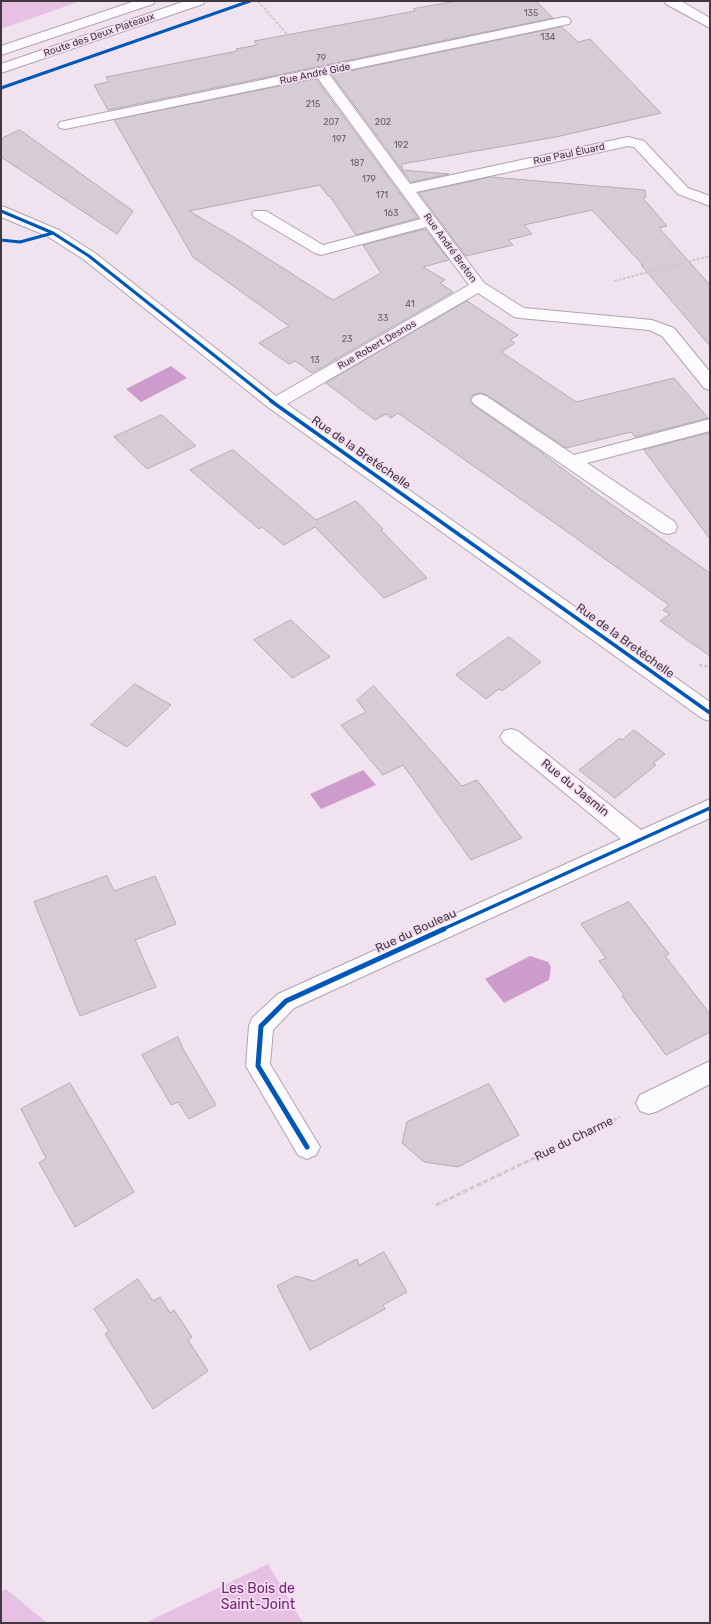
<!DOCTYPE html>
<html>
<head>
<meta charset="utf-8">
<style>
	body { margin:0 }
	#map { position:relative; width:711px; height:1624px; overflow:hidden; background:#f0e3ef; font-family:Rubik,sans-serif }
	canvas { display:block }
	.frame { position:absolute; inset:0; border:2px solid #40373f; pointer-events:none }
</style>
</head>
<body>
<div id="map">
<canvas width="711" height="1624"></canvas>
<div class="frame"></div>
</div>
<script>
const ctx = document.querySelector('canvas').getContext('2d');
ctx.lineJoin = 'round';
function paint(path, color) {
  ctx.fillStyle = color;
  ctx.fill(path, 'evenodd');
}
function trace(path, color, width, dash) {
  ctx.strokeStyle = color;
  ctx.lineWidth = width;
  ctx.lineCap = dash ? 'butt' : 'round';
  ctx.setLineDash(dash || []);
  ctx.stroke(path);
}
function write(font, color, halo, rows, align = 'center') {
  ctx.font = font + ' Rubik,sans-serif';
  ctx.lineWidth = 3.5;
  ctx.setLineDash([]);
  ctx.textBaseline = 'middle';
  ctx.strokeStyle = halo;
  ctx.fillStyle = color;
  for (const [text, x, y, turn = 0] of rows) {
    ctx.save();
    ctx.translate(x, y);
    ctx.rotate((+turn || 0) * Math.PI / 180);
    ctx.textAlign = isNaN(turn) ? turn : align;
    if (halo) ctx.strokeText(text, 0, 0);
    ctx.fillText(text, 0, 0);
    ctx.restore();
  }
}
paint(new Path2D(`
	M1,1h80l-80,28z
	M268,1564l35,59h-158z
	M6,1589l41,34h-46v-31z`), '#e6c1e4');
paint(new Path2D(`
	M171,366l16,12 -46,24 -15,-13z
	M363,770l13,15 -55,24 -11,-15z
	M530,956l18,6 3,5 -2,13 -45,23 -19,-24z`), '#ce9bcd');
const building = new Path2D(`
	M457,1h79l17,17 -445,92 -14,-25 15,-3 -3,-5 131,-26 -1,-2 21,-4 -3,-4 161,-30 -1,-2z
	M562,27l16,15 12,-3 71,74 -105,24 -154,27v6l47,4 -38,8 -79,-107z
	M316,79l102,139 -62,17 -26,-39h-2l-8,-11 -131,26 53,31 91,58 48,-27 -18,-28 62,-16 24,31 -26,7 22,13 -5,3 13,9 -141,81 -17,-12 -6,3 -30,-21 30,-17 -96,-69 -79,-137z
	M20,130l113,81 -16,23 -116,-77v-18z
	M491,177l154,13 1,7 -3,1 24,28 -8,2 51,57v61l-69,-81h2l-51,-55 -68,15 8,9 -24,6 5,5 -47,11 -47,-63z
	M467,301l51,34 -8,5 5,3 -14,9 75,50 98,-24 34,40 -73,19 -4,-5 -65,16 -79,-53 -7,-2 -7,2 -3,5 3,5 71,49h-1l55,41 112,78v83l-50,-35 10,-7 -7,-4 6,-5 -100,-72 -171,-120 -7,5 -5,-4 -11,6 -49,-37z
	M162,415l34,31 -49,23 -33,-32z
	M710,433v106l-66,-89z
	M233,450l83,70 40,-19 27,28 -2,1 46,48 -43,20 -69,-71 -31,18 -22,-18 -3,2 -69,-59z
	M291,620l39,37 -38,21 -38,-38z
	M509,637l32,25 -39,29 -3,-2 -13,10 -30,-24z
	M135,684l36,21 -44,42 -36,-22z
	M374,686l88,100 15,-6 45,58 -51,22 -68,-95 -20,10 -42,-50 25,-13 -9,-12z
	M634,730l31,24 -12,9 3,2 -41,33 -36,-28 41,-32 2,2z
	M107,876l7,15 41,-15 21,48 -41,16 21,47 -76,29 -46,-114z
	M629,902l40,52 -4,2 45,58v18l-44,23 -44,-59 2,-1 -25,-34 7,-3 -25,-34z
	M178,1037l5,12 33,56 -27,14 -11,-17 -7,3 -29,-50z
	M70,1083l64,109 -59,35 -36,-64 7,-5 -25,-49z
	M489,1084l30,51 -61,32 -34,-5 -22,-19 5,-21z
	M384,1252l23,40 -24,13 2,4 -75,41 -33,-64 19,-10 18,5 43,-22 2,6z
	M138,1279l15,22 7,-4 10,16 4,-3 18,27 -4,3 20,31 -55,38 -48,-75 4,-3 -15,-22z`);
paint(building, '#d6ccd5');
trace(building, '#b6abb5', 1);
const minor = new Path2D(`
	M664,1h17l29,17v10l-44,-24z
	M564,17l5,1 2,3 -2,3 -240,50 81,110 218,-47 16,4 44,47 22,8v10l-32,-12 -44,-47 -6,-1 -212,46 68,91 40,25 128,12 22,8 36,44v18l-6,-2 -42,-52 -13,-6 -129,-12 -6,-1 -36,-24 -191,111 423,298v19l-7,-2 -434,-311 -186,-149 -36,-23 -46,-19v-11l6,2 52,22 36,23 181,143 193,-111 -43,-58 -105,28 -6,-2 -61,-36 -2,-3 2,-3h12l57,34 98,-26 -104,-142 -252,52 -5,-1 -2,-3 2,-3z
	M480,394l6,2 88,59 136,-36v12l-123,32 88,59 2,5 -2,5 -7,2 -7,-2 -187,-128 -3,-4 3,-4z
	M511,729l7,2 123,99 69,-31v19l-416,190 -21,22 -3,34 50,83 -4,8 -9,4 -9,-4 -52,-89 3,-40 3,-8 26,-24 343,-155 -117,-96 -4,-6 4,-6z
	M710,1061v23l-52,27 -9,3 -9,-3 -4,-8 4,-8z`);
const major = new Path2D(`
	M135,1h20l-2,3 -152,51v-9z
	M185,1h20l-2,3 -202,69v-9z`);
trace(minor, '#aea4ad', 2);
trace(major, '#aea4ad', 2);
trace(new Path2D(`
	M258,1l42,48
	M614,281l96,-25`), '#cec9ce', 2, [3, 1.5]);
trace(new Path2D(`
	M699,665l11,2`), '#cec9ce', 2.5, [3.5, 2]);
trace(new Path2D(`
	M436,1205l184,-88`), '#cec9ce', 3, [5, 2.5]);
paint(minor, '#fdfbfd');
paint(major, '#fdfbfd');
trace(new Path2D(`
	M1,88l249,-87
	M1,211l52,22 36,23 184,146
	M1,240l19,2 33,-9`), '#0057b8', 3);
trace(new Path2D(`
	M271,401l439,312
	M441,930l269,-122`), '#0057b8', 3.5);
trace(new Path2D(`
	M307,1147l-49,-81 3,-40 25,-25 158,-72`), '#0057b8', 5);
write('9px', '#675e66', null, [
	["135",531,13],
	["134",548,37],
	["79",321,58],
	["215",313,104],
	["207",331,122],
	["202",383,122],
	["197",339,139],
	["192",401,145],
	["187",357,163],
	["179",369,179],
	["171",382,195],
	["163",391,213],
	["41",410,304],
	["33",383,318],
	["23",347,339],
	["13",315,360]
]);
write('10px', '#40373f', '#f5def3', [
	["Route des Deux Plateaux",99,35,-19],
	["Rue André Gide",315,74,-12],
	["Rue Paul Éluard",569,154,-12],
	["Rue André Breton",450,248,54],
	["Rue Robert Desnos",377,345,-30]
]);
write('12px', '#40373f', '#f5def3', [
	["Rue de la Bretéchelle",361,453,35],
	["Rue de la Bretéchelle",625,641,36],
	["Rue du Jasmin",575,788,39],
	["Rue du Bouleau",416,931,-25],
	["Rue du Charme",574,1139,-26]
]);
write('14px', '#752476', '#f5def3', [
	["Les Bois de",258,1589],
	["Saint-Joint",258,1605]
]);
</script>
</body>
</html>
